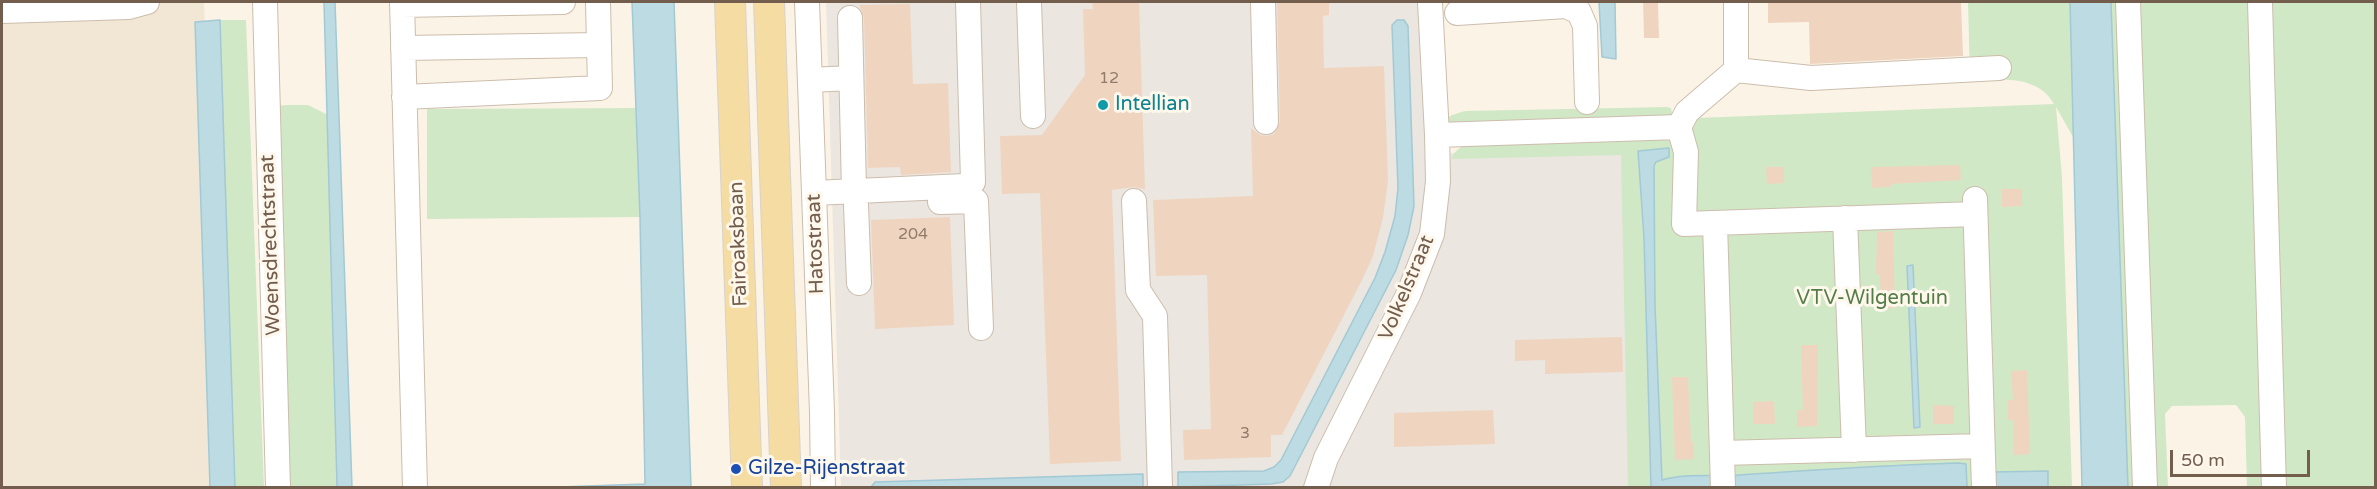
<!DOCTYPE html>
<html>
<head>
<meta charset="utf-8">
<style>
	body { margin:0 }
	#map { position:relative; width:2377px; height:489px; overflow:hidden; background:#fbf4e6; font-family:"Varela Round",sans-serif }
	canvas { display:block }
	.frame { position:absolute; inset:0; border:3px solid #735d4d; pointer-events:none }
	.scale { position:absolute; left:2170px; top:450px; width:140px; height:27px; box-sizing:border-box; border:3px solid #735d4d; border-top:0; padding-left:8px; font-size:18px; line-height:21px; white-space:nowrap; color:#735d4d; -webkit-text-stroke:4px #fef8ec; paint-order:stroke }
</style>
</head>
<body>
<div id="map">
<canvas width="2377" height="489"></canvas>
<div class="frame"></div>
<div class="scale">50 m</div>
</div>
<script>
const ctx = document.querySelector('canvas').getContext('2d');
ctx.lineJoin = 'round';
function paint(path, color) {
  ctx.fillStyle = color;
  ctx.fill(path, 'evenodd');
}
function trace(path, color, width, dash) {
  ctx.strokeStyle = color;
  ctx.lineWidth = width;
  ctx.lineCap = dash ? 'butt' : 'round';
  ctx.setLineDash(dash || []);
  ctx.stroke(path);
}
function write(font, color, halo, rows, align = 'center') {
  ctx.font = font + ' "Varela Round",sans-serif';
  ctx.lineWidth = 6;
  ctx.setLineDash([]);
  ctx.textBaseline = 'middle';
  ctx.strokeStyle = halo;
  ctx.fillStyle = color;
  for (const [text, x, y, turn = 0] of rows) {
    ctx.save();
    ctx.translate(x, y);
    ctx.rotate((+turn || 0) * Math.PI / 180);
    ctx.textAlign = isNaN(turn) ? turn : align;
    if (halo) ctx.strokeText(text, 0, 0);
    ctx.fillText(text, 0, 0);
    ctx.restore();
  }
}
paint(new Path2D(`
	M2,2h202l19,485h-221z`), '#f2e7d5');
paint(new Path2D(`
	M826,2h614l-1,153 192,-26 12,358h-802z`), '#ebe6e0');
paint(new Path2D(`
	M1968,2h102l4,112 -1,23 -17,-30 6,70 10,310h-418l-12,-336h-3l5,87 7,249h-23l-7,-332 -170,4c5,-11 11,-13 22,-16l-21,-14 -6,-10 6,-4 13,-4 202,-4 4,1 1,5 -1,6 383,-15c-17,-30 -54,-24 -84,-24z
	M2111,2h139l16,485h-19l-2,-70 -9,-12 -64,1 -7,8 3,73h-40z
	M2268,2h107v485h-90z
	M220,20h26l18,467h-29z
	M287,105h21l20,10 9,372h-51l-14,-381z
	M636,108l4,109 -213,2v-110z`), '#d1e8c6');
const water = new Path2D(`
	M324,2h11l17,485h-15z
	M632,2h42l17,485h-133l87,-3 -5,-267z
	M1599,2h16l1,57 -14,-2z
	M2070,2h41l17,485h-46z
	M220,20l15,468 -25,-1 -15,-465z
	M1397,20h7l4,6 6,180 -6,29 -12,35 -106,206 -7,6 -12,2 -93,3v-15l86,-1 10,-4 7,-7 94,-182 10,-26 10,-36 3,-28 -6,-163z
	M1669,148v9l-13,5 -2,4 1,139 7,175c25,-7 51,-3 77,-5 73,-5 146,-10 220,-12l7,1 1,23h-316l-7,-249 -6,-87z
	M1913,265l7,162 -6,1 -7,-162z
	M2048,471v16h-53l-2,-15z
	M1143,474v14l-272,-1 4,-5z`);
paint(water, '#bcdbe3');
trace(water, '#a3c9d4', 1.5);
paint(new Path2D(`
	M1092,2h47l6,187 -11,-2 -22,3 9,271 -71,3 -10,-271 -38,1 -2,-58 42,-1 43,-60 -2,-66h10z
	M1277,2h52v13l-6,1 1,52 60,-2 4,114 -5,38 -10,38 -11,24 -80,155h-11v22l-87,3 -1,-30 28,-1 -4,-154 -51,1 -3,-76 100,-4 -2,-68 9,7 7,1 7,-2 6,-12z
	M1643,2h15l1,36h-15z
	M1768,2h193l2,54 -153,8 -1,-42 -41,1z
	M910,4l3,80 35,-1 3,89 -50,3 -1,-8 -32,1 -4,-150 -5,-13z
	M1960,165l1,15 -70,4v3l-19,1 -1,-21z
	M1766,167h18v16l-17,1z
	M2002,189h20v17l-20,1z
	M950,217l4,108 -79,4 -4,-109z
	M1893,231l2,77 -14,1 -1,-35h-4l1,-42z
	M1622,337l1,35 -78,2v-14l-30,1v-21z
	M1801,345h17l-1,81 -20,1v-17h6z
	M2027,370l3,84 -16,1 -1,-35h-5v-20h5l-2,-29z
	M1672,377h16l3,65h2l1,17 -19,1z
	M1774,401l1,23h-22v-22z
	M1933,405l21,1v18h-21z
	M1493,410l2,34 -101,3v-34z`), '#efd5c0');
const minor = new Path2D(`
	M265,2l13,486
	M402,2l13,486
	M807,2l15,410 1,76
	M1029,2l4,114
	M1263,2l3,120
	M2128,2l17,486
	M2260,2l14,486
	M402,5l161,-3
	M2,11l127,-4 18,-5
	M1457,13l109,-7 13,6 6,14 2,76
	M850,18l4,173
	M403,48l196,-3
	M1736,70l75,8 188,-10
	M810,80l41,-2
	M404,97l196,-9 -2,-86
	M1679,127l7,25 -2,72 291,-10
	M1437,135l242,-8 8,-15 49,-42v-68
	M814,193l151,-7 8,-4 -5,-180
	M1975,199l9,289
	M1134,201l4,89 17,26 5,172
	M940,202l36,-1 5,127
	M856,205l3,78
	M1845,218l9,232
	M1715,223l8,265
	M1722,453l260,-7
	M1316,488l10,-30 83,-165 23,-59 6,-53 -1,-46 -7,-133`);
const major = new Path2D(`
	M730,2l17,486
	M769,2l17,486`);
trace(minor, '#ccbdad', 26);
trace(major, '#d8d2cd', 32);
trace(minor, '#fff', 24);
trace(major, '#f5dca3', 30);
for (const [x, y, r, color] of [
	[1103,105,6,"#0f9aa8"],
	[736,469,6,"#1a4fb4"]
]) {
  const dot = new Path2D();
  dot.arc(x, y, r, 0, 2 * Math.PI);
  ctx.fillStyle = color;
  ctx.fill(dot);
  trace(dot, '#fef8ec', 2);
}
write('16px', '#927b6a', null, [
	["12",1109,79],
	["204",913,235],
	["3",1245,434]
]);
write('20px', '#0d838f', '#fef8ec', [
	["Intellian",1115,105]
], 'left');
write('20px', '#735d4d', '#fef8ec', [
	["Fairoaksbaan",739,244,-92],
	["Hatostraat",816,244,-92],
	["Woensdrechtstraat",271,245,-92],
	["Volkelstraat",1407,288,-67]
]);
write('20px', '#547d48', '#fef8ec', [
	["VTV-Wilgentuin",1872,299]
]);
write('20px', '#164399', '#fef8ec', [
	["Gilze-Rijenstraat",748,469]
], 'left');
</script>
</body>
</html>
